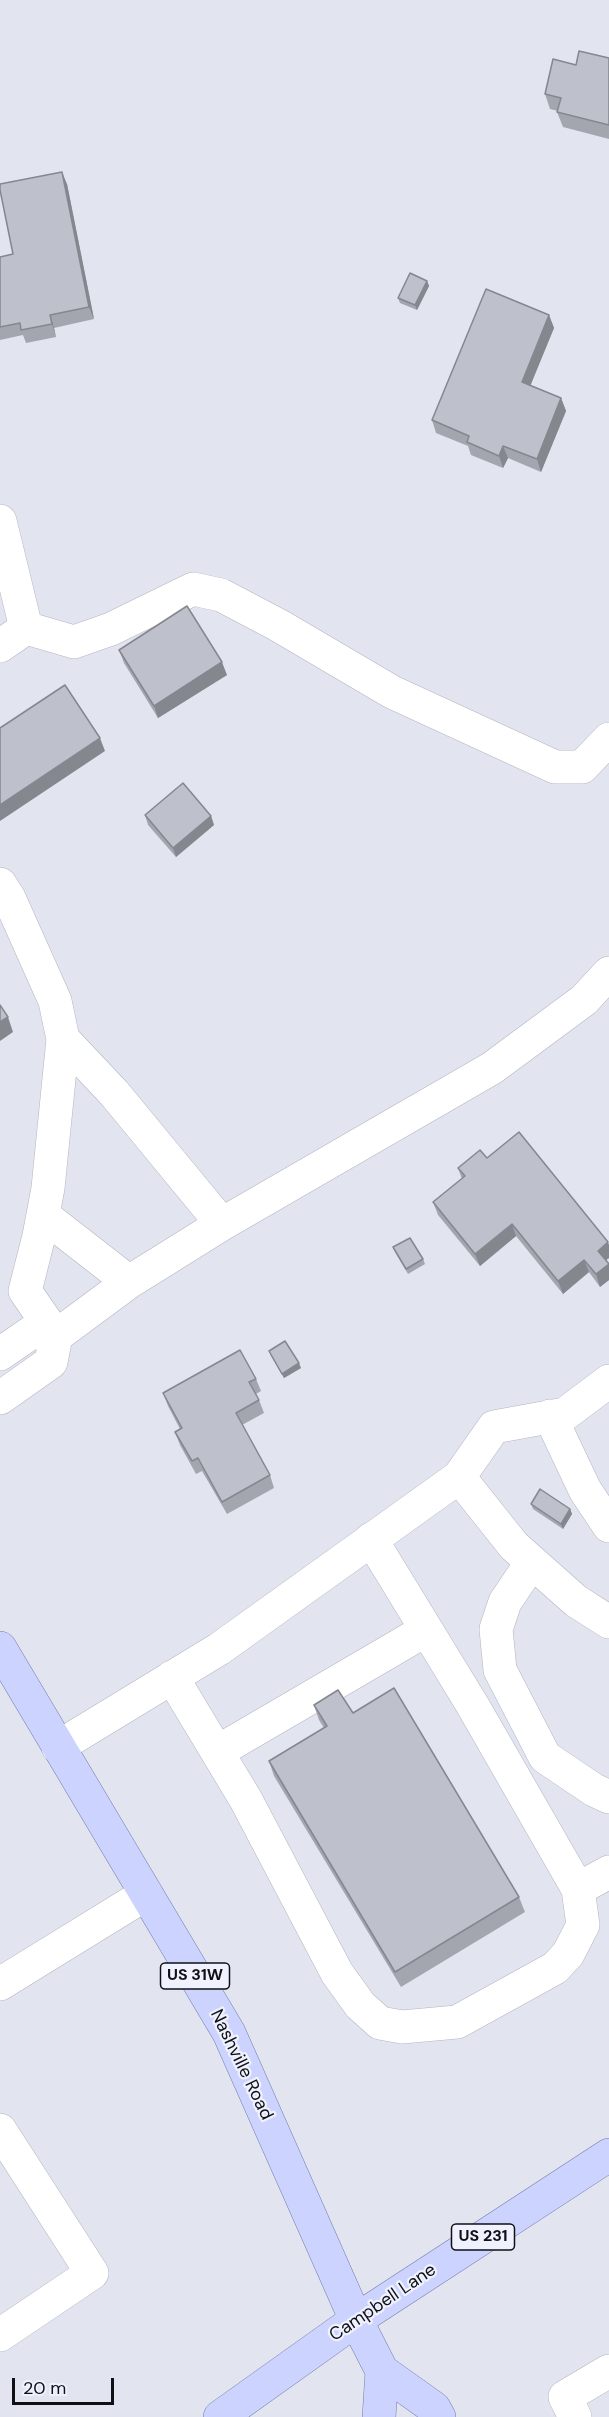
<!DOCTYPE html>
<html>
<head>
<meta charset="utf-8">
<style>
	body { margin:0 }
	#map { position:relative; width:609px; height:2417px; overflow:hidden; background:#e2e5f0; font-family:"DM Sans",sans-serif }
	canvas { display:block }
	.scale { position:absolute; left:12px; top:2378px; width:102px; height:27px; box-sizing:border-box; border:3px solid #101115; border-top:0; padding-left:8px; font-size:18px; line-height:21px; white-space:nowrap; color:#101115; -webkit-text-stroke:4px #eff2fe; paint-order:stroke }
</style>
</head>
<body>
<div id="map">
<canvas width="609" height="2417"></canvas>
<div class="scale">20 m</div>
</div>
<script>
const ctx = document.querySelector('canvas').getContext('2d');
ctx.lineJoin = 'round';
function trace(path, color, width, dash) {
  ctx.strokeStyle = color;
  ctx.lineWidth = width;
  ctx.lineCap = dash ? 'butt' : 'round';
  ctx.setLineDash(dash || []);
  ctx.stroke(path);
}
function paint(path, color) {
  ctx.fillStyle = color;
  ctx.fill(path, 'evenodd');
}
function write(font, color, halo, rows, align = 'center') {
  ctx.font = font + ' "DM Sans",sans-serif';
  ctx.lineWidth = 4.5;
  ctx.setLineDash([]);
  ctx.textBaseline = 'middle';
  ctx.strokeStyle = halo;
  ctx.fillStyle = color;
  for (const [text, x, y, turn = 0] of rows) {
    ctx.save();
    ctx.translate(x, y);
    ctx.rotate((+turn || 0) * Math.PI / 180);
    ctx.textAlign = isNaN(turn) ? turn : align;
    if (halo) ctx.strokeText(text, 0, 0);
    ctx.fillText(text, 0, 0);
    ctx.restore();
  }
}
const minor = new Path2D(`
	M0,521l26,107
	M0,646l26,-18 48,14 37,-13 82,-40 28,6 57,30 114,67 163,75h27l27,-28
	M0,884l9,14 46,103 8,38 -15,149 -9,48 -14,55 31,45
	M63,1039l51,54 108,131
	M43,1215l86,67
	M0,1354l32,-22 24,4
	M0,1398l51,-36 5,-26 73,-54 93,-58 270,-156 92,-68 25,-27
	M550,1416l35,74 24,36
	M459,1477l35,-50 71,-13 44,-33
	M532,1562l-27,40 -9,27 4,41 45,87 49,33 15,7
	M172,1677l74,123 91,173 23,32 20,18 22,4 55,-5 98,-54 13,-14 15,-29 -5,-36 -105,-183 -102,-167
	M58,1747l161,-98 240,-172 55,69 62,55 33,21
	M217,1752l209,-122
	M578,1889l31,-17
	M0,1984l146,-90
	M0,2130l92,143 -92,62
	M575,2417l-10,-20 44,-26`);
const major = new Path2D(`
	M0,1648l229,385 127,287 26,51 52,37 5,9
	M220,2417l136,-97 253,-165
	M379,2417l3,-46`);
trace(minor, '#b2b5c0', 34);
trace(major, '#737cac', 34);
trace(minor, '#fff', 33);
trace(major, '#cbd3fe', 33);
paint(new Path2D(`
	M609,58v81l-46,-12 -6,-15 1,-1 -8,-2 -5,-15 31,-29z
	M67,184l27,135 -40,9 2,9 -30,6 -3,-8 -23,5v-83l13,-3z
	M427,281l2,5 -12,24 -17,-7 -2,-5z
	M549,315l5,13 -24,57 31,13 5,13 -25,61 -33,-14 -5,10 -32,-13 -3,-9 -32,-13 -4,-13z
	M119,650l108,25 -69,43 -34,-55z
	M145,815l66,1 3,9 -38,32 -28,-32z
	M487,1158l122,87v13l-3,2 3,5v15l-9,7 -11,-15 -26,22 -47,-58 -36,30 -42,-51 -5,-13 29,-23 -4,-11z
	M393,1247l30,12 2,5 -17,10 -13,-22z
	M269,1351l32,17 -17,10 -13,-22z
	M256,1379l5,12 -5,3 3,6 5,13 -22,12 28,50 4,13 -47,26 -25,-43 -6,3 -16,-29 -5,-13 5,-3 -12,-23 -5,-13z
	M531,1504l39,5 2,5 -9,15 -30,-20z
	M314,1705l39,8 166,184 6,15 -124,75 -127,-211 -5,-15 55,-33 -5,-8z`), '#a3a6af');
paint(new Path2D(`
	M62,172l5,12 27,135 -5,-12z
	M427,281l2,5 -12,24 -2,-5z
	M50,315l4,13 2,9 -4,-13z
	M549,315l5,13 -27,66 -5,-12z
	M561,398l5,13 -25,61 -4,-13z
	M503,446l5,12 -5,10 -4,-12z
	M222,662l5,13 -69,43 -4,-12z
	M100,738l5,13 -105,70v-16z
	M211,816l3,9 -38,32 -3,-9z
	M8,1017l5,15 -13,9v-19z
	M512,1224l4,12 -36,30 -5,-12z
	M608,1242l1,3v13l-7,5 -4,-12z
	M584,1260l5,12 -26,22 -5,-13z
	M609,1264v16l-9,7 -4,-13z
	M299,1363l2,5 -17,10 -2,-4z
	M570,1509l2,5 -9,15 -2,-5z`), '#85878f');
const building = new Path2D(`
	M579,51l30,7v67l-52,-13 4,-14 -16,-4 8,-35 23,6z
	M62,172l27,135 -39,8 2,9 -31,6 -1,-7 -20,4v-70l13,-3 -13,-64v-6z
	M410,273l17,8 -12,24 -17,-7z
	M486,289l63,26 -27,67 39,16 -24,61 -34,-13 -4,10 -32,-14 2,-6 -37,-16z
	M187,606l35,56 -68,44 -35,-56z
	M65,685l35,53 -100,67v-77z
	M183,783l28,33 -38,32 -28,-33z
	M0,1005l8,12 -8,5z
	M519,1132l89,110 -10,9 11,13 -13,10 -12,-14 -26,21 -46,-57 -37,30 -42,-52 32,-26 -7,-8 22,-18 7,8z
	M410,1238l13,21 -17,10 -13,-22z
	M285,1341l14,22 -17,11 -13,-23z
	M240,1350l16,29 -7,3 10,18 -23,13 34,62 -48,27 -24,-44 -6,3 -17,-29 7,-4 -19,-35z
	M540,1489l30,20 -9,15 -30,-20z
	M394,1688l125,209 -124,75 -126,-211 58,-35 -13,-21 24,-15 15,23z`);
paint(building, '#bec1cc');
trace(building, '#85878f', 1.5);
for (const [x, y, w] of [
	[195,1976,69],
	[483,2237,63]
]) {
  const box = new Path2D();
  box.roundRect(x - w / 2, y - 13, w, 26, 4.5);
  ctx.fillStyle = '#eff2fe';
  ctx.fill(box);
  trace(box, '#101115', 1.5);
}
write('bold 16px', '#101115', null, [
	["US 31W",195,1976],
	["US 231",483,2237]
]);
write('18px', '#101115', '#eff2fe', [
	["Nashville Road",241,2065,64],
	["Campbell Lane",383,2303,-34]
]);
</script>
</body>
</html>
